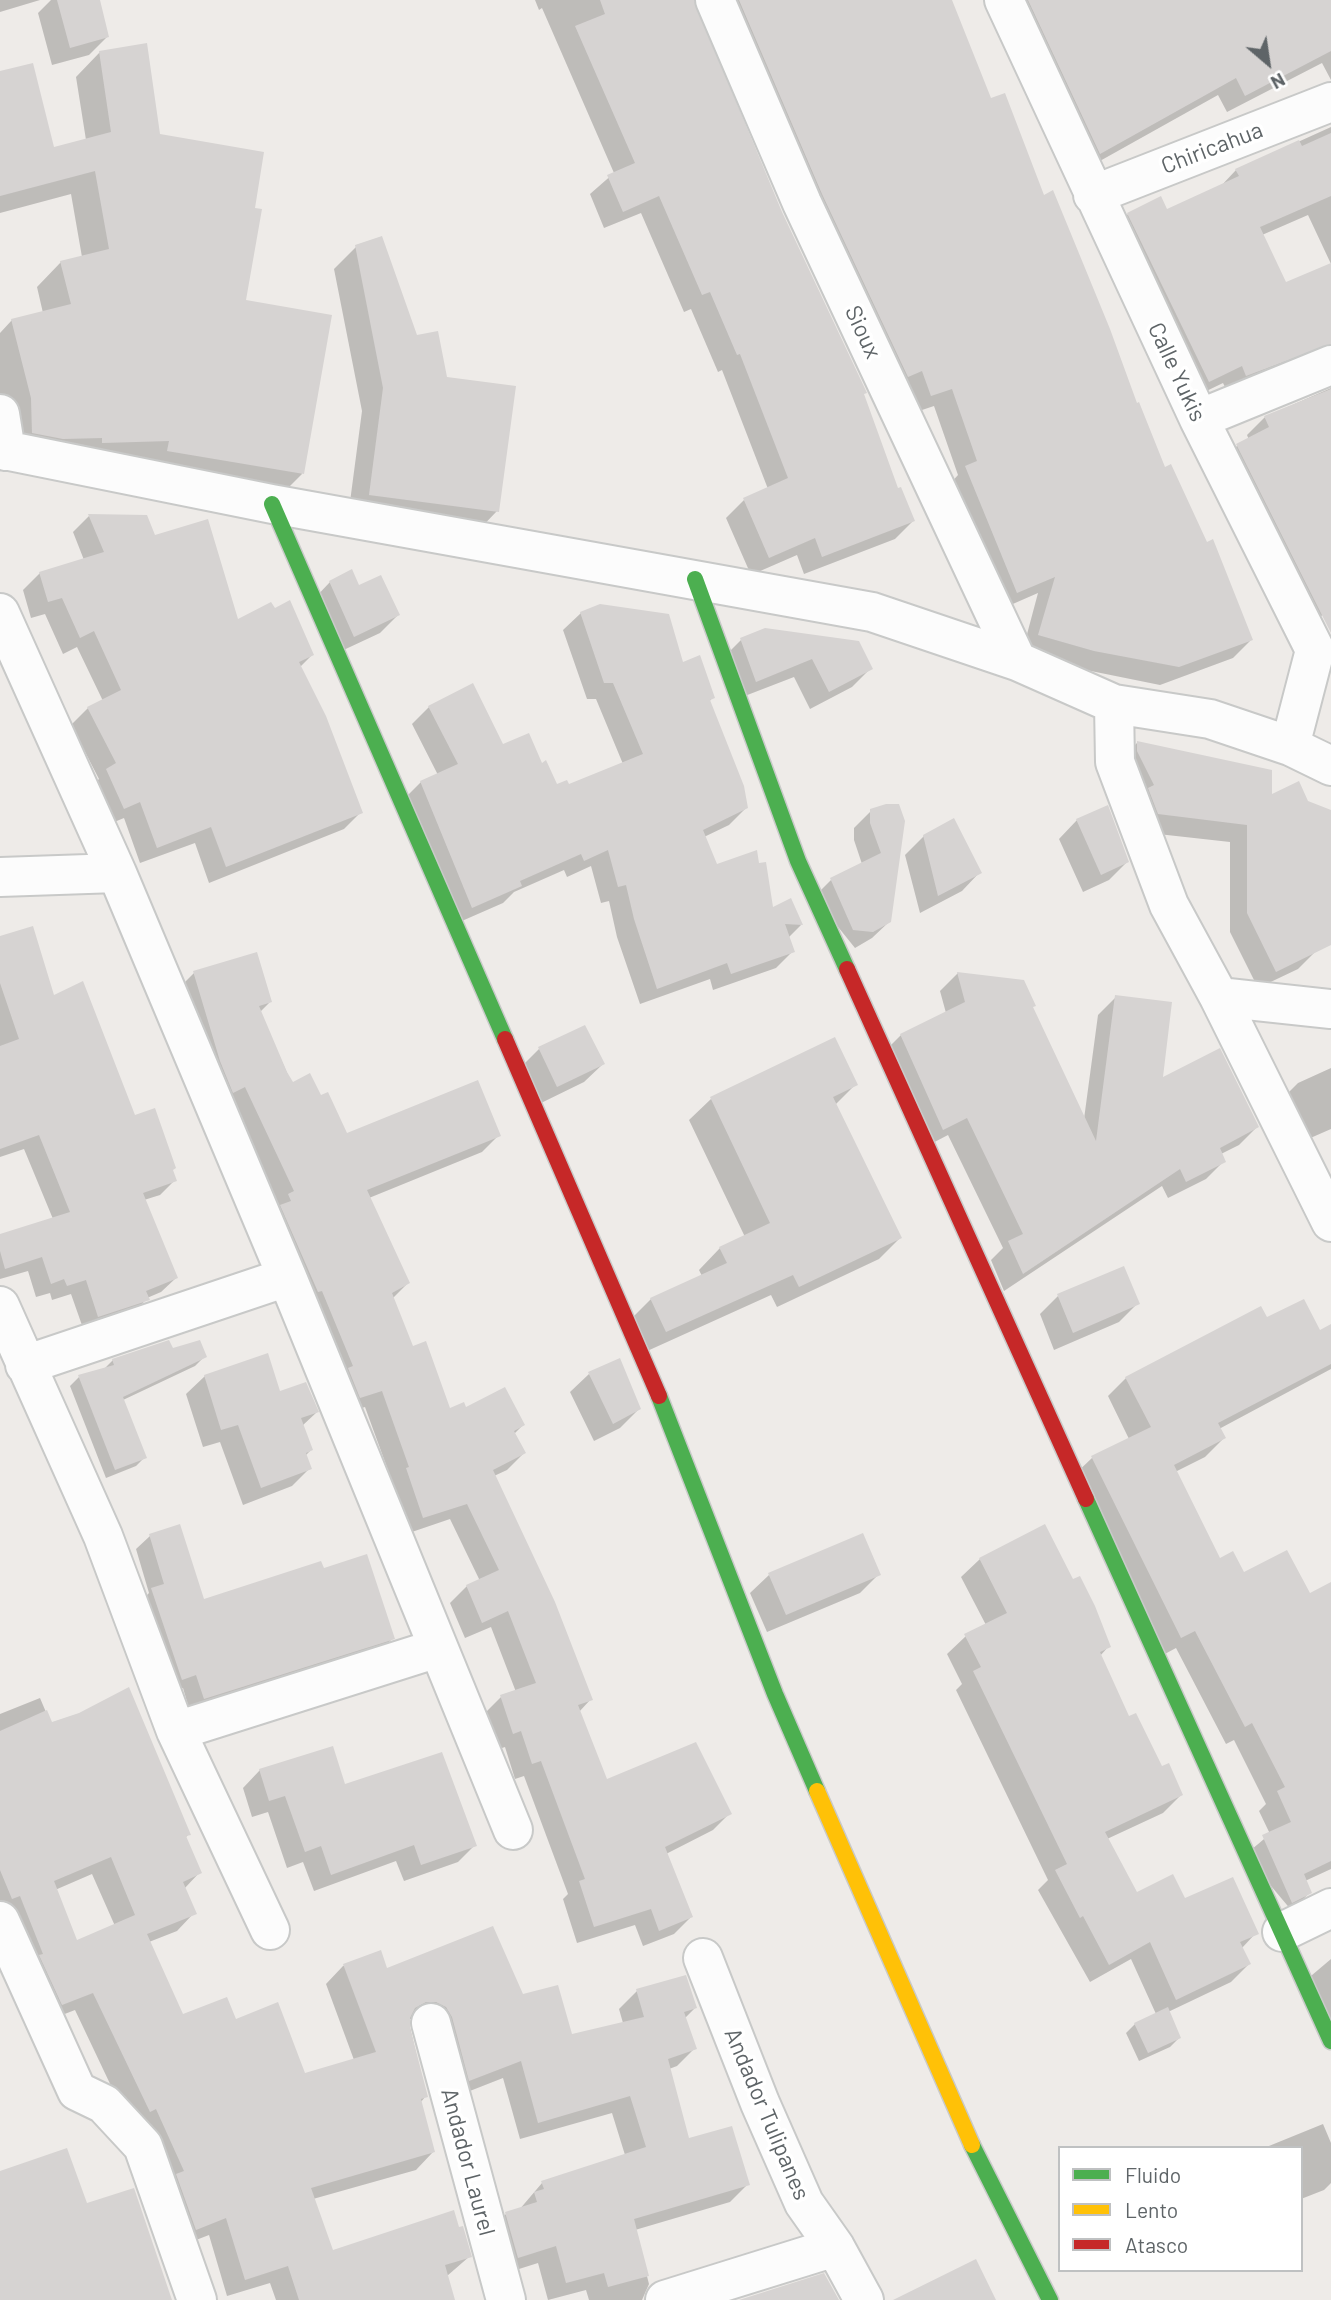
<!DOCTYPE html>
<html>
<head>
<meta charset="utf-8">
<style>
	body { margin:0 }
	#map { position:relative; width:1331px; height:2300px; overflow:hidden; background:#eeebe8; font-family:Barlow,sans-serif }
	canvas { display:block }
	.legend { position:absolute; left:1058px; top:2146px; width:245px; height:126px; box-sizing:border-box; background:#fff; border:2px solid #bfc1c2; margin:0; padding:9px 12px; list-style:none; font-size:21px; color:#5e6467 }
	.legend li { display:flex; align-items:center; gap:14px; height:35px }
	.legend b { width:35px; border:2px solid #bfc1c2 }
	.north { position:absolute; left:1233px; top:28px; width:70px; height:70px; -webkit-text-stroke:5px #fff; paint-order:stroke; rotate:151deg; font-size:19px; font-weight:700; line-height:28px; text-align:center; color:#5e6467 }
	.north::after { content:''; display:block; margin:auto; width:24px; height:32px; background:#5e6467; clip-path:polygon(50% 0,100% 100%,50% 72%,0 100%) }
</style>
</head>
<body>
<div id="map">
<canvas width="1331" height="2300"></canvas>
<ul class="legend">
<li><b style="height:9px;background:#4caf50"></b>Fluido</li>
<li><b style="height:9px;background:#ffc107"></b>Lento</li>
<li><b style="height:9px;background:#c62828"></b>Atasco</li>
</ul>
<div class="north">N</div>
</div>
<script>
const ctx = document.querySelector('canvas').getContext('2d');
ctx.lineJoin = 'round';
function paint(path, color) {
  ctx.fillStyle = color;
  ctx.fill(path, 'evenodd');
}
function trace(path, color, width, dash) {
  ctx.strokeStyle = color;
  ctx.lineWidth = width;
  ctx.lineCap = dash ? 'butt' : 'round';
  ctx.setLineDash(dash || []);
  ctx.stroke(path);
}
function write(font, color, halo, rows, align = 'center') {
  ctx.font = font + ' Barlow,sans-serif';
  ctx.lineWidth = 7;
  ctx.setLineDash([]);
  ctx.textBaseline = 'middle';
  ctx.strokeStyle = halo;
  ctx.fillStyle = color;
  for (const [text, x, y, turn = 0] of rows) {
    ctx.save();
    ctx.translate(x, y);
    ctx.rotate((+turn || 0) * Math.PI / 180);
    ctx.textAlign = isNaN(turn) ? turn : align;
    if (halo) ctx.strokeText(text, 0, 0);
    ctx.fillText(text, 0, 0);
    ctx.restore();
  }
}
paint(new Path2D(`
	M0,0h40l-40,12z
	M51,0h47l10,36 -19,19 -37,10 -14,-52z
	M535,0h157l89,213 82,182 34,96 16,30 -18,18 -91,35 -7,-19 -46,20 -25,-57 18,-18 24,-11 -46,-119 -4,2 -27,-63 -7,3 -43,-99 -37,15 -14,-34 24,-21 -72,-165 -3,2z
	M710,0h240l40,101 53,96 121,272 87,171 -18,18 -73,27 -84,-17 -54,-15 16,-60 -39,17 -51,-124 10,-11 -24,-69 -21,7z
	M1012,0h319v80l-9,-17 -95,49 -9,-17 -136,76z
	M100,52l59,83 94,75 -9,91 58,173 -24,24 -240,-35 -31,-39 -7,-30v-61l12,-13 31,-7 -6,-26 24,-25 21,-5 -11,-63 -71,19v-140l52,76 34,-9 -10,-63z
	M1331,127v137l-23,-49 -46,20 23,50 46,-20v106l-103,22 -5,-10 -33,16 -80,-166 18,-19 39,-3 53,-24 16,-17z
	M356,247l90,132 51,132 -22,23 -127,-17 14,-106 -28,-142z
	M1331,388v223l-30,15 -82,-162 18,-18 12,-6 -2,-5 18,-18z
	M89,516l65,21 83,85 75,33 -12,12 61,145 -17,17 -135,54 -14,-40 -55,20 -16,-45 -17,7 -17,-38 9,-8 -28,-54 17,-17 15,-7 -26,-54 -14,7 -18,-40 -14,4 -8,-28 17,-17 44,-13 -11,-28z
	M330,582l28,6 40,27 -18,18 -45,21 -23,-53z
	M581,613l101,51 31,33 -4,5 38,105 -18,18 -25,12 12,29 55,44 19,-10 11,25 -13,13 5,13 -17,17 -63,22 -3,-11 -70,25 -23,-67 -8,-36 -8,2 -10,-37 -24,11 -3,-7 -50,22 -11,11 -48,21 -51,-125 17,-17 17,-7 -26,-51 17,-17 113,58 14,22h12l55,-23 -27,-65h-9l-24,-69z
	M741,640l129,29 -18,18 -42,22 -16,-32 -57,22 -15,-40z
	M1137,743l194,77v49l-15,82 -18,18 -40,19 -28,-56v-90l-90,-10 -21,-71z
	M886,805l4,116 -18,17 -17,10 -41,-51 17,-17 31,-16 -8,-24v-12l17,-17z
	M1077,820l50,42 -18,18 -26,12 -24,-53z
	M924,836l56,36 -18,19 -42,22 -15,-58z
	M0,938l52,59 119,174 4,9 -15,15 -16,5 32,78 -15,14 -14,6 -13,16 -50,17 -13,-37 -19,6 -2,-7 -14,4 -8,-26 -28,8v-43l53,-17 -29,-70 -24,8z
	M194,973l76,29 -10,10 32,72 28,14 26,38 153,-1 -17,17 -113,46 39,85 -16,16 20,49 37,63 16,-1 58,15 -9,9 10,19 -17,17 -13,6 97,223 -12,13 27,70 124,31 -17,17 -47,24 25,63 -17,17 -31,12 -8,-21 -58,18 -14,-44 5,-5 -44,-118 -9,3 -10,-32 -9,3 -12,-36 17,-17 15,-5 -25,-65 -26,11 -15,-35 17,-17 13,-5 -30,-62 -44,15 -16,-47 3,-3 -28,-77 -22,7 -166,-424z
	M958,973l73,35 53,111 14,-104 18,-18 45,83 96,47 -18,18 -18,9 3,7 -18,18 -38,19 -6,-12 -158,105 -13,-31 12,-12 -55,-113 -23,12 -42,-94 18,-18 45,-22 -6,-22z
	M539,1049l64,15 -19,18 -45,22 -18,-37z
	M1331,1068v61l-32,14 -19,-42 18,-18z
	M855,1085l-20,20 65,133 -21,21 -102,48 -6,-12 -126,57 -15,-32 21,-21 51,-23 -3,-6 21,-22 25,-11 -56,-117 22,-21z
	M1058,1296l79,8 -18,18 -65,28 -14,-36z
	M1266,1320l53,12 12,-3v40l-112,60 5,9 -19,19 -30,15 44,88 24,14 66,22 22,-12v285l-26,12 5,11 -18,19 -47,-56 25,-21 -11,-23 7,-7 -32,-64 -8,4 -50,-96 -13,7 -90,-179 19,-18 37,-19 -21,-43 18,-18z
	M172,1350l32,7 -9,9 -72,34 22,57 -9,9 -30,12 -36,-92 9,-9 25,-8 9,-9z
	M589,1374l50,35 -19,19 -26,13 -24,-49z
	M205,1376l112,36 -15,14 9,24 -6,6 5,12 -18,18 -49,19 -23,-63 -17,5 -17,-53z
	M150,1536l53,65 119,-30 71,67 -14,14 -189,60 -7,-24 -15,5 -30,-89 11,-11 -13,-44z
	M980,1559l129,87 -9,10 28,63 53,76 -18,18 -56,26 29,55 49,7 71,32 -15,16 8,15 -18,18 -63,30 11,26 -9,9 -31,14 -13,-28 9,-9 21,-10 -25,-55 -41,23 -52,-92 10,-10 -92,-190 6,-6 -15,-30 19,-18 20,-11 -25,-48z
	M879,1574l-19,19 -93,39 -17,-39 19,-18z
	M40,1698l11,26 138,110 -4,4 15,34 -16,17 10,24 -17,18 -28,11 33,75 53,4 69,54 50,-15 -28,-76 17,-18 37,-14 6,18 136,26 48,40 53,-13 -4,-14 18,-18 58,17 -10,10 10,30 -18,18 -8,3 19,71 60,44 -18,18 -95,28 14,54 -7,16h-53l-3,-10 -38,10 -10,-37 -38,12 -12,-43 18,-18 13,-4 23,-27 83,-28 -13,-42 -92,26 -17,-61 -51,20 -35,-79h-9l18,77 -6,7 13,49 -17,18 -103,29 19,54 138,3 -23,20 7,24h-178l-6,-17 -43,13 -18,-61 -31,12 -47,-119 -56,-118 -31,12 -44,-109v-199zM92,1874l23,52 -39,17 -21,-53z
	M260,1770l84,17 131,58 -17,17 -54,19 -8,-20 -82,30 -11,-29 -16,6 -19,-56 -16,5 -9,-29z
	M1331,1959v75l-26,-53z
	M1323,2124l8,19v40l-7,7 -23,9v-51h-37z`), '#0003');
paint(new Path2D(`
	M57,0h43l9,37 -39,11z
	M600,0h94l88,212 85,181 -3,1 34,94 3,-1 14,34 -93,36 -7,-19 -46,20 -26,-60 45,-20 -48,-124 -3,1 -27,-63 -8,3 -43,-99 -36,16 -16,-37 28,-12 -60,-137 30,-12z
	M739,0h213l39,98 14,-5 39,102 9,-5 57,139 27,74 2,-1 26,65 6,-3 36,78 6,-3 40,101 -74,27 -85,-16 -56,-16 17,-58 -38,16 -52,-127 12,-5 -25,-72 -21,7 -9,-25 -14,6 -86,-183z
	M1028,0h303v51l-86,45 -9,-18 -136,76z
	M147,43l13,91 104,18 -9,56 7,1 -16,91 86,15 -28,159 -137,-23 2,-10 -67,2v-5l-39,1 -31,-6 -1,-35 -20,-79 60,-15 -11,-43 49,-12 -14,-78 -95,25v-125l33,-8 21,84 57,-15 -12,-81z
	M1331,133v63l-71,31 26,55 45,-19v81l-85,32 -4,-10 -33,16 -82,-169 34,-17 6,13 72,-33 -4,-7 64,-29 3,6z
	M382,236l35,99 21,-4 9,46 69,9 -17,126 -130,-17 14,-107 -28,-143z
	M1331,389v244l-95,-189 33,-17 -5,-11z
	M88,514l59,1 8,20 53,-16 30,100 33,-17 4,6 15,-8 24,55 -15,7 27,54 37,97 -137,54 -15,-40 -54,21 -17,-46 -16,7 -18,-40 10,-6 -29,-56 34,-17 -27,-59 -14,7 -18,-40 -14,4 -9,-30 65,-20z
	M352,569l7,16 22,-10 19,40 -46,22 -25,-56z
	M600,604l69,10 14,48 17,-7 15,43 -5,2 34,86 4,22 -45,22 14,34 40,-14 2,13 7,-1 7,45 18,-9 12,27 -18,-1 10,28 -64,22 -4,-11 -70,26 -23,-70 -8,-34 -8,2 -10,-37 -24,11 -3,-7 -61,27 2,5 -50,22 -52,-127 38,-17 -30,-58 45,-23 30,61 26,-11 13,30 4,-3 11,24 10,-4 2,4 74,-30 -30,-71h-9l-24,-71z
	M765,628l94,13 14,28 -44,23 -17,-33 -56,23 -16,-44z
	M1137,741l135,29v24l27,-13 9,20 23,9v135l-55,27 -29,-59v-88l-89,-11 -10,-26 6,-3 -17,-34z
	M886,804h13l6,17 -14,101 -18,10 -20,-2 -23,-52 51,-25 -11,-30v-14z
	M1108,805l21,57 -28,13 -25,-56z
	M954,818l28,55 -44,23 -15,-61z
	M33,926l21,69 29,-14 52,134 20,-7 21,60 -3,2 4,11 -34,12 35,85 -32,13 4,9 -52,17 -12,-37 -19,6 -3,-7 -13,5 -9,-27 -37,12 -5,-18v-17l70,-22 -31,-77 -39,14v-103l19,-7 -19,-56v-47z
	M257,952l15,50 -13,4 28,66 6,10 17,-9 11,22 7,-3 19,41 131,-53 23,56 -134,54 43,93 -18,10 21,53 13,-5 24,67 14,-6 2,5 39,-20 20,38 -11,6 12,22 -33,17 62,132 38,98 -15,5 29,74 89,-37 36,72 -67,33 28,70 -34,14 -8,-22 -57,18 -15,-46 6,-2 -44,-118 -9,3 -11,-33 -8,3 -13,-39 36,-12 -28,-72 -26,12 -16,-38 33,-15 -32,-66 -44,14 -17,-50 3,-1 -27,-76 -22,7 -12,-30 5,-2 -31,-75 -4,1 -38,-87 11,-4 -3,-7 6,-3 -49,-104 -12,6 -13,-32 -27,-90z
	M957,972l67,8 12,26 -3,1 63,134 19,-146 57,7 -9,75 57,-29 39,79 -39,21 6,14 -40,20 -6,-13 -157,105 -15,-33 15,-7 -56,-116 -24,12 -43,-96 65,-32z
	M585,1025l20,39 -48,23 -19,-40z
	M835,1037l23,48 -25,12 69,141 -103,49 -6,-12 -127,57 -16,-34 77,-35 -8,-16 51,-24 -60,-126z
	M1124,1266l16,38 -67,29 -16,-39z
	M1304,1299l16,31 11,-6v40l-113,59 8,15 -52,27 46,93 13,-7 11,21 43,-22 23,43 21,-11v279l-27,13 8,19 -20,10 -30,-68 29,-13 -14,-31 8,-4 -33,-64 -7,4 -50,-96 -14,7 -90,-182 60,-29 -26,-50 136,-71 6,11z
	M169,1340l4,8 27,-8 7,17 -84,40 24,61 -32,12 -37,-95 36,-10 -2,-6z
	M268,1353l12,38 26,-9 13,30 -18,6 12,32 -7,3 6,16 -51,19 -23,-63 -17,5 -17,-55z
	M620,1358l21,51 -28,15 -25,-52z
	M180,1524l24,75 117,-38 3,7 43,-14 28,85 -191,60 -8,-24 -14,5 -31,-92 13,-4 -15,-50z
	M1045,1524l28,55 7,-3 15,30 16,41 -11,5 29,64 7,-3 26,53 7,-3 14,32 -78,37 32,60 36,-18 12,24 48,-21 26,57 -19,8 11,22 -75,36 -26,-58 -41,23 -26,-49 -3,2 -25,-48 12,-6 -94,-193 8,-4 -17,-33 43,-21 -28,-55z
	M863,1533l18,42 -95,40 -18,-42z
	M129,1687l62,148 -5,1 16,37 -19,9 14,32 -50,20 36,80 44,-17 9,22 42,-17 27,71 71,-21 -33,-88 38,-14 6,18 106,-42 30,68 35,-9 14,49 72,-17 -8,-28 50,-14 11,33 -13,4 13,37 -29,10 21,79 43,-12 18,59 -116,34 15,57 -41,11 -4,-14 -38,10 -10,-37 -38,12 -13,-46 32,-10 -3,-10 10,-3 -3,-8 105,-34 -16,-51 -92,27 -17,-62 -52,20 -17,-64 -6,-10 -10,-5h-10l-11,6 -5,10v10l18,69 -7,2 14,53 -124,36 22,62 121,-40 5,17 4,-1 9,31 -27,8 10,35h-156l-11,-34 -43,14 -19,-62 -30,12 -20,-56 8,-3 -28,-62 -6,3 -57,-119 -31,12 -23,-50 4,-1 -23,-58 -8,3 -12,-29v-139l47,-21 5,12 27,-9zM111,1857l24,58 -58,25 -23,-59z
	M333,1746l12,38 97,-32 35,94 -56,19 -7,-20 -83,30 -10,-29 -16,6 -20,-56 -16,5 -10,-32z
	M1168,2007l13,31 -33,15 -14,-30z
	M67,2148l20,55 47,-15 38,112h-172v-129z
	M976,2259l20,41h-103z
	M824,2273l15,27h-100z`), '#d6d3d2');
const street = new Path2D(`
	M715,0l87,203 215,458
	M1004,0l195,419 116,231 -25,96
	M1093,195l238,-93
	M0,414l6,37
	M1199,419l132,-54
	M0,449l272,55 600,108 145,49 97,43 96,15 80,27 41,20
	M0,613l117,260 170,404 226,553
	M1114,704l1,58 54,143 50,92 112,225
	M0,877l117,-4
	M1219,997l112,12
	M0,1306l103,230 73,195 94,199
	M25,1365l262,-88
	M176,1731l262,-83
	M0,1921l77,170 27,13 39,42 54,154
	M1282,1932l49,-24
	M703,1958l57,145 44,100 31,44 29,53
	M431,2023l75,277
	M665,2300l170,-53`);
const fast = new Path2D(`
	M272,504l233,535
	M695,579l103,282 49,108
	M659,1396l116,298 42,97
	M1086,1499l245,542
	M972,2145l78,155`);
const slow = new Path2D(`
	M817,1791l155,354`);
const jam = new Path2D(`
	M847,969l239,530
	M505,1039l154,357`);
trace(street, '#c8c9c8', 42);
trace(fast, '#c9cac9', 19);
trace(slow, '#c9cac9', 19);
trace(jam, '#c9cac9', 19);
trace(street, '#fcfcfc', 38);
trace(fast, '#4caf50', 16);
trace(slow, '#ffc107', 16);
trace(jam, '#c62828', 16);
write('23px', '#5e6467', '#fff', [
	["Chiricahua",1212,148,-21],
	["Sioux",863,332,65],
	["Calle Yukis",1177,372,65],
	["Andador Tulipanes",767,2114,67],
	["Andador Laurel",468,2162,75]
]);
</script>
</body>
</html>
